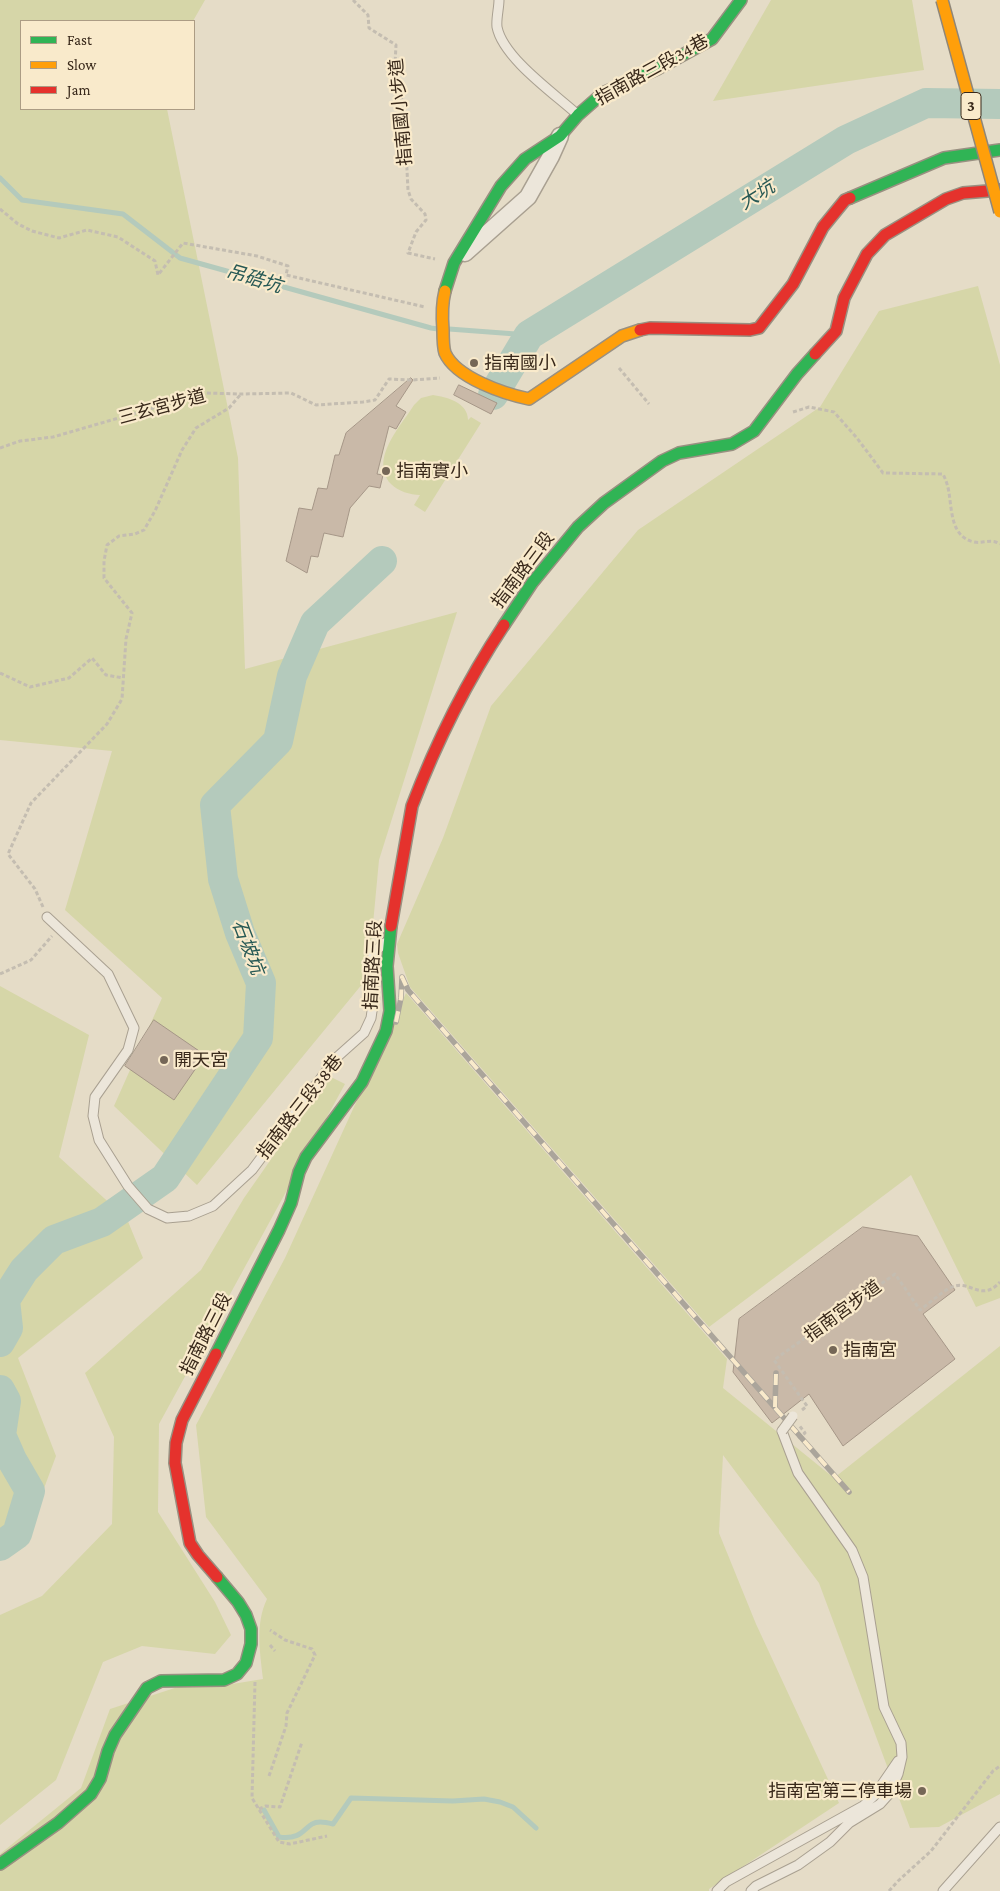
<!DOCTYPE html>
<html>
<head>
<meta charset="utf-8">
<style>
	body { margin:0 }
	#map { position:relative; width:1000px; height:1891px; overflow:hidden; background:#e5dcc7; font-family:"Crimson Pro",serif }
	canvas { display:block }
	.legend { position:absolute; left:20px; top:20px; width:175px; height:90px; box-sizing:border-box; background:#f9eacb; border:1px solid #ac9c84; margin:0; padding:6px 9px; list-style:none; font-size:15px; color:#38281a }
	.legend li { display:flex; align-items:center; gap:10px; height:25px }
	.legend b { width:25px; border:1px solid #ac9c84 }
</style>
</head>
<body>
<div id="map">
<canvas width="1000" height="1891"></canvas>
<ul class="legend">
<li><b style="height:6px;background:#30b455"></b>Fast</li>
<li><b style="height:6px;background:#ff9f0a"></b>Slow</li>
<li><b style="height:6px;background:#e5322d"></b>Jam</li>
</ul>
</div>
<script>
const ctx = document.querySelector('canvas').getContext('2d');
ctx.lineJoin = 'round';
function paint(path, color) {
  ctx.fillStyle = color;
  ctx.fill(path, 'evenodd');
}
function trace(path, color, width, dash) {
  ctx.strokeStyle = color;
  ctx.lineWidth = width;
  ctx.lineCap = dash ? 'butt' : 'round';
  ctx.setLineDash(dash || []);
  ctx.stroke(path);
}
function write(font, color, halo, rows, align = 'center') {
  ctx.font = font + ' "Crimson Pro","Noto Sans TC",serif';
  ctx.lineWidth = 4.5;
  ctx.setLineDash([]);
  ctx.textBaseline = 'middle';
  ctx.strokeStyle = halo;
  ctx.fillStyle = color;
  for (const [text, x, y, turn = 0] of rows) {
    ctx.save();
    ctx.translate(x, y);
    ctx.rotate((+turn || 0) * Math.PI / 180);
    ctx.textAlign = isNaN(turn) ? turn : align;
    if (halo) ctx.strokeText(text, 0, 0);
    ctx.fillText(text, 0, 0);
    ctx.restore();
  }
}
paint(new Path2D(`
	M0,0h205l-12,21h-172v88h146l71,349 7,211 212,-57 -78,248 -11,117 -171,208 -83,-79 48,-108 -97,-88 47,-159 -112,-11z
	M771,0h141l12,70 -211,31z
	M978,286l22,79v933l-24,9 -65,-132 -202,152 -299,-340 -12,-34 -1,-9 46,-106 48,-132 147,-176 182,-123 59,-96z
	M433,395c13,2 35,7 35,25l3,-3 10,6 -56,89 -11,-7 6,-10c-10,0 -22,-4 -29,-11 -22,-25 10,-58 23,-79l7,-7z
	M0,986l89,49 -30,122 68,62 16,39 -125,100 38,98 -29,78 -27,13z
	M406,993l321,366 -4,29 111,90 166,-132v448l-61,33 -29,1 -91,-245 -96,-128 -4,78 37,91 83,179 -130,86v2h-709v-37l81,-66 29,-79 74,-24 30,2 49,-8c-3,-27 -8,-55 4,-80l-61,-82 -10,-92 89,-167z
	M329,1076l16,8 -186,340 -1,88 57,90 16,33 -16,19 -73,-8 -39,16 -47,118 -56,45v-210l42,-19 70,-72 2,-87 -29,-64 116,-103 43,-72z`), '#d6d6a8');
trace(new Path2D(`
	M0,178l22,22 101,14 57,44 251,70 7,1
	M449,329l80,6
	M264,1810l15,27c27,4 25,-15 41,-15 4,0 9,1 13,2l18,-26 102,3 31,-2 16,3 13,5 23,21`), '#b4cabc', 5);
trace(new Path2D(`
	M493,395l36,-60 317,-195 80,-37 74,1
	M0,1342l8,-14 -3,-28 19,-30 30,-30 48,-18 63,-44 93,-140 3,-55 -21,-50 -17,-54 -8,-74 63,-64 14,-65 23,-53 67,-62
	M0,1390l6,11 -5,34 11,25 18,31 -13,43 -17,12`), '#b4cabc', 30);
const building = new Path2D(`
	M411,378l2,2 -17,26 10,6 -10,17 -7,-3 -12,48 6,1 -3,13 -11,-2 -19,22 -7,29 -19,-4 -6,24 -7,-1 -4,17 -21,-12 13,-53 13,2 6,-22 9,1 8,-34h4l7,-22z
	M459,385l38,18 -6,11 -37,-19z
	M154,1020l51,35 -31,45 -49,-34z
	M863,1227l55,9 37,54 -32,24 32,45 -112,87 -34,-52 -37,29 -39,-51 6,-53z`);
paint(building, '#c9b9a8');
trace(building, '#a59687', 1);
const lane = new Path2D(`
	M499,0c0,8 -3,19 -2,27 6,31 58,67 81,88
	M47,917l61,57 26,54 -6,22 -33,47 -2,19 6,24 29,46 20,23 19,9 22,-2 24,-10 39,-36 84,-112 28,-25 7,-15 3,-21 -3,-30 2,-13 11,-11
	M717,1891l9,-9 137,-76 11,-10 24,-35
	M751,1891l5,-5 42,-21 32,-23 19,-19 31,-19 9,-10 9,-20 4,-17 -1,-14 -17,-36 -21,-130 -11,-27 -54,-77 -16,-42
	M943,1891l57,-64`);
const street = new Path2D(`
	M465,253l63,-56 23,-41 9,-20`);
const fast = new Path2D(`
	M850,198l94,-40 56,-8
	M445,291l9,-28 47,-77 24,-27 35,-23 18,-21 25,-22 54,-24 55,-30 29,-39
	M504,625l28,-42 46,-56 26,-24 58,-42 17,-8 53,-9 22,-13 43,-57 18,-20
	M216,1354l63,-124 12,-27 8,-31 7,-15 56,-75 24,-51 4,-20 -3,-45 4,-40
	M0,1864l58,-41 33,-29 9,-15 8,-28 7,-16 32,-47 14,-7 63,-1 13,-6 9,-11 5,-19v-15l-5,-14 -8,-13 -21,-25`);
const slow = new Path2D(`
	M445,291c-3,12 -3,27 -2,39 0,7 0,17 2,23 11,25 60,41 84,46l93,-63 18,-6`);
const jam = new Path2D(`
	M640,330l10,-2 100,2 9,-2 34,-44 30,-57 22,-27 5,-2
	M815,354l21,-23 8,-33 23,-44 18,-19 61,-36 17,-6 37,-3
	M391,926l21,-120c24,-63 55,-125 92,-181
	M216,1354l-34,66 -6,23 -1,20 15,80 8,12 19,22`);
trace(lane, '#a9a091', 11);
trace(street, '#a9a091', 19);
trace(fast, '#999081', 14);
trace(slow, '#999081', 14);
trace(jam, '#999081', 14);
trace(new Path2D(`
	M353,0l15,15 1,13 27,17 -1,19 9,47 4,79 3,9 14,15 1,6 -10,12 -8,21 27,6
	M0,209l18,15 14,7 27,7 28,-8 31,7 37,24 3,14 25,-32 74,13 31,10 -2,9 139,32
	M619,368l30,36
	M793,412l16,-5 25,5 23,26 26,35 60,1c3,6 5,12 6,19 3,18 2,44 25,49 9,2 17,-4 26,2
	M0,448l20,-7 33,-4 152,-44 36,1 50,-1 25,12 47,-3 12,-2 14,-21 23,1 28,-2
	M0,673l30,14 39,-9 23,-20 14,17 17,3
	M43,907l-8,-18 -27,-35 23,-51 76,-79 15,-25 4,-60 6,-26 -28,-35v-17l3,-16 12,-9 16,-2 9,-4 11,-19 27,-61 14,-22 33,-20 12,-14
	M0,974l31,-14 21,-24
	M802,1410l5,-4 -33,-46 121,-86 25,36c10,-7 21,-18 32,-23 18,-8 29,16 48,-5
	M798,1438l7,-5 -6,-8
	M270,1645l5,6
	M255,1682l-3,116 27,44 11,2 37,-8
	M269,1776l17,-50 1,-13 28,-58 -3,-6 -27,-9 -15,-10
	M259,1809l7,-3 14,1 22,-65
	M889,1891l9,-10 33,-30 62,-80 7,-5`), '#c4bdb1', 3, [4, 2.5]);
trace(lane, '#ece6da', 9);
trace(street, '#ece6da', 16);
trace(fast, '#30b455', 11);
trace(slow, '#ff9f0a', 11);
trace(jam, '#e5322d', 11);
const rail = new Path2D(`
	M396,1022l5,-24 1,-21 6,13 441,502
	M775,1407l1,-34`);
trace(rail, '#aba59b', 5.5);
trace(rail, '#f9eacb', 4, [11]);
const laneBridge = new Path2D(`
	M782,1431l11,-15`);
const slowBridge = new Path2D(`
	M942,0l58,212`);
trace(laneBridge, '#a9a091', 11, []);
trace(slowBridge, '#8f8678', 14, []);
trace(laneBridge, '#ece6da', 9);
trace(slowBridge, '#ff9f0a', 11);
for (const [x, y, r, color] of [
	[474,363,5,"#756757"],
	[386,471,5,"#756757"],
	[164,1060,5,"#756757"],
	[833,1350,5,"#756757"],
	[922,1791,5,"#756757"]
]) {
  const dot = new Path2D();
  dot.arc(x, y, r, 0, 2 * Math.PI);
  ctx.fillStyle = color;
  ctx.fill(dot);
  trace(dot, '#f9eacb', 2);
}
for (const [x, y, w] of [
	[971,106,20]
]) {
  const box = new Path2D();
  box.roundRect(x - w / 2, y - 13.5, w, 27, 4);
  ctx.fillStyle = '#f9eacb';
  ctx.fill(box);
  trace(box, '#38281a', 1);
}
write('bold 16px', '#38281a', null, [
	["3",971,106]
]);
write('18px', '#38281a', '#f9eacb', [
	["指南路三段34巷",652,70,-29],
	["指南國小步道",401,112,-95],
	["三玄宮步道",162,407,-15],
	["指南路三段",523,570,-53],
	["指南路三段",373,965,-87],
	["指南路三段38巷",300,1107,-52],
	["指南宮步道",843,1311,-36],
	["指南路三段",206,1334,-63]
]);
write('18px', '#38281a', '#f9eacb', [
	["指南國小",484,363],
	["指南實小",396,471],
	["開天宮",174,1060],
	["指南宮",843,1350],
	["指南宮第三停車場",912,1791,"right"]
], 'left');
write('italic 19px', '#275955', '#f9eacb', [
	["大坑",757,195,-32],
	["吊硞坑",254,279,16],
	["石坡坑",248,947,69]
]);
</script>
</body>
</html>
